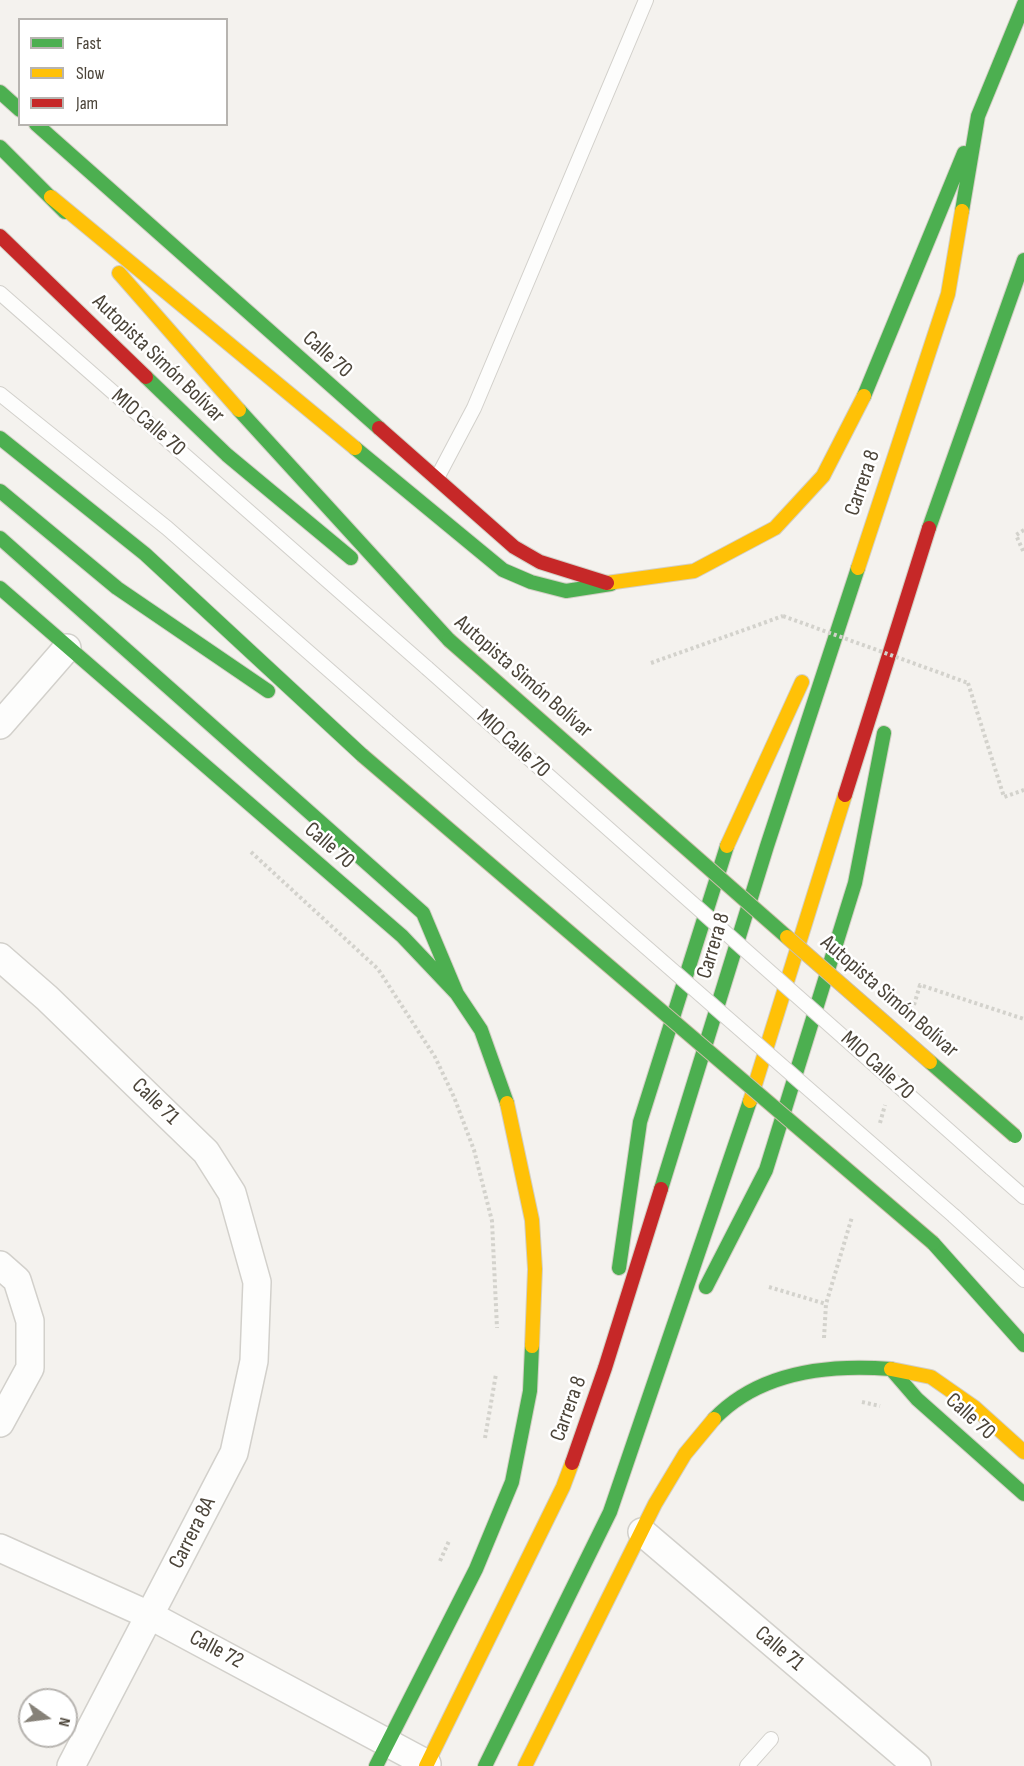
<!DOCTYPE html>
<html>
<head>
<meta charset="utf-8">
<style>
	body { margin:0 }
	#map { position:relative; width:1024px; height:1766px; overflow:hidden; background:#f4f2ee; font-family:"Sofia Sans Condensed",sans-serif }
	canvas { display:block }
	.legend { position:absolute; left:18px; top:18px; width:210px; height:108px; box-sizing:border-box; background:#fff; border:2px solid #b7b4b0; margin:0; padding:8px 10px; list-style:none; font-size:18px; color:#4b4439 }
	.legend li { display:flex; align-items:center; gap:12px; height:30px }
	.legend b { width:30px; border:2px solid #b7b4b0 }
	.north { position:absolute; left:18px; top:1688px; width:60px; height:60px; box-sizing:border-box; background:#fff; border:2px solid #b7b4b0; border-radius:50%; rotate:104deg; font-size:16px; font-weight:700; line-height:24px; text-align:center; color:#4b4439 }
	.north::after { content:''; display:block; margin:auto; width:21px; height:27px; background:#868178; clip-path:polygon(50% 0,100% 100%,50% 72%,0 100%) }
</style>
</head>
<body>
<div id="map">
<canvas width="1024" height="1766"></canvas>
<ul class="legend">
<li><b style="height:8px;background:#4caf50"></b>Fast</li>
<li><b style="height:8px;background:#ffc107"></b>Slow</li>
<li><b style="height:8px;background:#c62828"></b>Jam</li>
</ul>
<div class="north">N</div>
</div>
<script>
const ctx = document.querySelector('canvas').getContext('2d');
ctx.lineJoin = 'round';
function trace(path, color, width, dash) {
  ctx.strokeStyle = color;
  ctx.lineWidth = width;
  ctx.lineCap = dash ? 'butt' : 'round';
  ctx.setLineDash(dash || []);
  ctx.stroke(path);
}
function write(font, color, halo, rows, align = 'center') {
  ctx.font = font + ' "Sofia Sans Condensed",sans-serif';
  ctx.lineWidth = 5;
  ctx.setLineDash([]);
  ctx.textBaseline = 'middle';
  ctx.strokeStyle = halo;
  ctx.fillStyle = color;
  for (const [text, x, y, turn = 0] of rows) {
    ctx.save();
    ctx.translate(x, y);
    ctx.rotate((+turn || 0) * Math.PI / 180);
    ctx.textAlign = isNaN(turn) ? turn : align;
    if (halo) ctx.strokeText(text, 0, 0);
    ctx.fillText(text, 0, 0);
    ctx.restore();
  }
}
const lane = new Path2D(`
	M0,293l427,375
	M0,394l167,134 220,193
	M437,478l37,-70 172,-408
	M991,1168l33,29
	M954,1216l70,64
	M747,1766l24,-27`);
const street = new Path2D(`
	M0,725l67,-77
	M0,957l47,41 159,154 26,41 25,89 -3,79 -20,92 -163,313
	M0,1265l17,15 13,41v47l-30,55
	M642,1532l275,234
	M0,1548l151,68 276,148`);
const fast = new Path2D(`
	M0,92l20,18
	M36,124l343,304
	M0,147l65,65
	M962,211l16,-95 46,-112
	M146,377l81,78 124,103
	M864,396l100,-243
	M239,410l210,230
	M0,438l145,116 217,201
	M355,448l148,122 28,12 35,9 45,-7
	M0,491l117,97 151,103
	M929,528l95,-268
	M0,538l423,375 34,81
	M0,588l402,348 55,58 24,36 26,73
	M661,1189l106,-343 91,-278
	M933,1243l91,102
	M619,1268l21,-146 87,-276
	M706,1287l60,-117 89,-287 29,-150
	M714,1419c46,-48 114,-55 177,-50l26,30 107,95
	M376,1766l100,-197 36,-87 18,-91 2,-45
	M485,1766l125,-254 140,-411`);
const slow = new Path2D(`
	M51,197l304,251
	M119,273l120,137
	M858,568l90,-274 14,-83
	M607,583l87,-12 81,-43 48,-52 41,-80
	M727,846l75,-164
	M750,1101l95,-306
	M507,1103l25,117 3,49 -3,77
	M891,1369l40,8 43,30 50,45
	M426,1766l137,-279 9,-24
	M525,1766l130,-262 30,-50 29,-35`);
const jam = new Path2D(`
	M0,236l146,141
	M379,428l135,119 26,15 67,21
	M845,795l84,-267
	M572,1463l33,-95 56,-179`);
trace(lane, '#d2d0cb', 16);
trace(street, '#d2d0cb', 30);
trace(fast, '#d3cfc5', 16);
trace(slow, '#d3cfc5', 16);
trace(jam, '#d3cfc5', 16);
trace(new Path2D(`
	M1024,530l-8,5 8,18
	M651,663l132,-47
	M968,683l36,114 20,-7
	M251,852l127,117 57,88 19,40 20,53 18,71 5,107
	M914,1005l6,-20 104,34
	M880,1123l5,-18
	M769,1287l57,17
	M824,1338l2,-34 26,-87
	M862,1402l18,4
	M485,1438l11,-64
	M440,1561l9,-20`), '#d3d2cc', 4, [3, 3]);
trace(lane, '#fdfdfc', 14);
trace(street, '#fdfdfc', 27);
trace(fast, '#4caf50', 14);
trace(slow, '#ffc107', 14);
trace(jam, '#c62828', 14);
const laneBridge = new Path2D(`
	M427,668l564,500
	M387,721l567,495`);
const fastBridge = new Path2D(`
	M449,640l338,297
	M362,755l571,488
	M930,1062l85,74`);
const slowBridge = new Path2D(`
	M787,937l143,125`);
trace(laneBridge, '#d2d0cb', 16, []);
trace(fastBridge, '#ccbfa9', 16, []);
trace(slowBridge, '#ccbfa9', 16, []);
trace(new Path2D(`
	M783,616l185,67`), '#d3d2cc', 4, [3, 3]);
trace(laneBridge, '#fdfdfc', 14);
trace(fastBridge, '#4caf50', 14);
trace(slowBridge, '#ffc107', 14);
write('22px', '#4b4439', '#fff', [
	["Calle 70",327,355,42],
	["Autopista Simón Bolívar",158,359,44],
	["MIO Calle 70",148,423,41],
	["Carrera 8",863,483,-71],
	["Autopista Simón Bolívar",523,677,41],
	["MIO Calle 70",513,744,42],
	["Calle 70",329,846,41],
	["Carrera 8",714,946,-73],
	["Autopista Simón Bolívar",889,997,41],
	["MIO Calle 70",877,1066,42],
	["Calle 71",155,1102,44],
	["Carrera 8",569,1409,-70],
	["Calle 70",970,1417,42],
	["Carrera 8A",193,1533,-63],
	["Calle 71",779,1649,40],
	["Calle 72",216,1650,28]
]);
</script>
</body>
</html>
